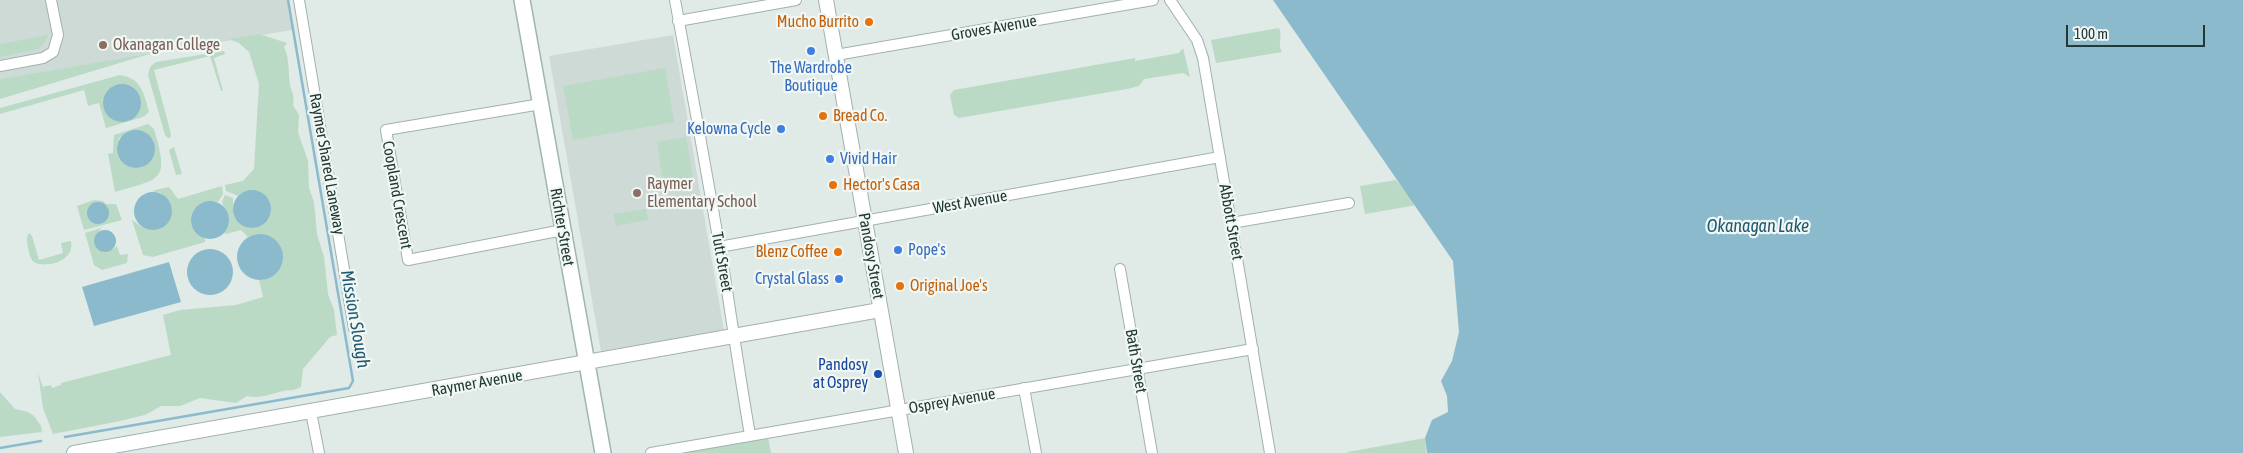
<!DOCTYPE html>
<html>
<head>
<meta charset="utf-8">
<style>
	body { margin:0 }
	#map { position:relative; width:2243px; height:453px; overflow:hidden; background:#e0eae7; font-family:"Asap Condensed",sans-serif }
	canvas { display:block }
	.scale { position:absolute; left:2066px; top:25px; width:139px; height:22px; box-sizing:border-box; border:2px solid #223936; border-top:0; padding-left:6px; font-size:15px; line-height:18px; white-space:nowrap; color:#223936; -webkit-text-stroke:4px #f0f7f4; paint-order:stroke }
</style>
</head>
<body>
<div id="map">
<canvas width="2243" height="453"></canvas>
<div class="scale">100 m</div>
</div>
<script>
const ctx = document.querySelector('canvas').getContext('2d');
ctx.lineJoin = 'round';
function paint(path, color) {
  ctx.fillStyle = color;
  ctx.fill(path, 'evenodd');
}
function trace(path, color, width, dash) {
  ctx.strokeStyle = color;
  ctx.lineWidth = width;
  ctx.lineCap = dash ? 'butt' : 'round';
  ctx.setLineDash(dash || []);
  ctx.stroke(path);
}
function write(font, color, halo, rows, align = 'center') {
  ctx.font = font + ' "Asap Condensed",sans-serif';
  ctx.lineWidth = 4.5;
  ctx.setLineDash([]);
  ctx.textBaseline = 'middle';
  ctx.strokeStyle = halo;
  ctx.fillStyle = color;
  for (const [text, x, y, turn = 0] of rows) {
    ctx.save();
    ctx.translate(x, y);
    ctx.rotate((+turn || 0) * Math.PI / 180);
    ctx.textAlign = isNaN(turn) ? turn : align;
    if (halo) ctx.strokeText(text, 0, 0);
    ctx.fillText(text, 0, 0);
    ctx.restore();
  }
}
paint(new Path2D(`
	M0,0h287l5,30 -292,49z
	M673,35l51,296 -123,20 -52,-295z`), '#cedad6');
paint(new Path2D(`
	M1279,28c4,9 -2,16 3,24l-66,11 -5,-23z
	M259,34l28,9 -3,4c6,13 4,24 6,38 2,8 5,11 3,20l6,10 -1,17 10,29 1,27 5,14 3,32 7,23 4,37 6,16 3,25 -7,2 -27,32 -2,18c-9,5 -11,2 -18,4 -13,3 -22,8 -36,5l-11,7 -36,-5 -20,8h-19l-16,9 -25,6 -67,13 -10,-26 -5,-35 5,14 8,-2 1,3 9,-3v-2l110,-28 -8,-40 17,-5 56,-5 27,-8 -4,-17h5l19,-23 -5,-14 -25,-8 -5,2 -7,-7 -15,4 -2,-1c10,-12 2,-19 -2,-31l3,-7 8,3v10l20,20c15,-3 21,-14 16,-28l-27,-7 -4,3 -12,-5 -1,-6 18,-4 11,-12 5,-85 -10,-32 -10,-9 -10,-4z
	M48,35l-1,4 -9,10 -38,8v-13z
	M1183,48l7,29 -7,-4 -39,6 -5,7 -12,3 -168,29 -5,-3 -4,-20 4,-5 181,-32v3l44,-8z
	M224,51l1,3 -11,4 9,33h-2l-11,-35 -56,14 17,64 -1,4h-2l-3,-3 -17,-60 2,-8 6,-5z
	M153,53l-153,46v-20z
	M665,68l9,54 -101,18 -10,-54z
	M120,75c21,3 24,18 29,37l-6,5 -37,11 -7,-25 -11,3 -4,-16 -84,24v-6z
	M148,124l6,5c15,52 9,49 -39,63l-7,-38 5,-1 1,-18zM120,137l33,3 2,12 -12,15c-20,4 -32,-13 -23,-30z
	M686,137l7,40 -30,5 -6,-40z
	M174,147l8,27 -6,1 -7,-25z
	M1396,180l21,25 -52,9 -5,-28z
	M222,186l1,8 -5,8c-26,-7 -38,25 -13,36v4l-52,15 -10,-2 -11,-35 10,7 18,2 9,-8 -8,-28 -10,-2 18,-4 9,12z
	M94,200l9,1 3,3h10l6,16 -38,10 -7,-24z
	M646,209l2,11 -32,6 -2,-12z
	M101,228l-7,14 3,6 16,1 4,-3 3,9 8,-1 -1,9 -25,7 -8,-5 -9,-32z
	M29,233l3,3 7,24 24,-7 -2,-10 10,-2c5,24 -34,28 -39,19 -2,-3 -3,-8 -4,-12 -1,-6 -2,-10 1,-15z
	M0,392l15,17 13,3 6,4 7,10 1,6 -42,5z
	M768,437l3,16h-91z
	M1425,438l1,15h-78v-1z`), '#badac6');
paint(new Path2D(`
	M1273,0h970v453h-816l-2,-15 7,-18 16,-8 -1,-16 -6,-15 11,-20 7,-29 -6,-71z
	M103 103a19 19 0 1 1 38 0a19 19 0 1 1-38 0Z
	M117 149a19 19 0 1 1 38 0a19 19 0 1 1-38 0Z
	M233 209a19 19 0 1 1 38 0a19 19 0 1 1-38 0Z
	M134 211a19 19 0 1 1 38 0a19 19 0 1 1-38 0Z
	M191 220a19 19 0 1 1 38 0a19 19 0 1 1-38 0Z
	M87 213a11 11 0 1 1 22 0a11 11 0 1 1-22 0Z
	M94 241a11 11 0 1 1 22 0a11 11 0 1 1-22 0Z
	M237 257a23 23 0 1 1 46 0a23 23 0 1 1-46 0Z
	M187 272a23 23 0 1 1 46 0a23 23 0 1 1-46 0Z
	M169,262l12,40 -87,24 -12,-39z`), '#8bbacc');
trace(new Path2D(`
	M65,437l284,-49 4,-7 -65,-381
	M0,448l41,-7`), '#8bbacc', 2.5);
const minor = new Path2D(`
	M299,0l55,329
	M675,0c17,92 34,185 50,277 8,53 16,106 25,158
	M1170,0l27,40 6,18 67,395
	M678,21l118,-21
	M836,55l317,-55
	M0,66l43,-8 10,-6 5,-17 -7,-35
	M541,104l-155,26 22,130 155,-30
	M1231,223l118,-20
	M719,247l501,-90
	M1120,269l32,184
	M1024,388l12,65
	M311,412l8,41
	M651,453l602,-104`);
const tertiary = new Path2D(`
	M826,0l80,453
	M74,453l806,-143`);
const secondary = new Path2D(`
	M522,0l81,453`);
trace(minor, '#a3b1ae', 12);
trace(tertiary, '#a3b1ae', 16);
trace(secondary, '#a0b5b0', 18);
trace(minor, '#fff', 10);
trace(tertiary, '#fff', 14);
trace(secondary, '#fff', 15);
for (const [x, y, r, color] of [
	[869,22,5,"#e8710a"],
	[103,45,5,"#8d6e63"],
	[811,51,5,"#3f7fe0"],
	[823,116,5,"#e8710a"],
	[781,129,5,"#3f7fe0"],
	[830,159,5,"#3f7fe0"],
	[833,185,5,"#e8710a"],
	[637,193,5,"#8d6e63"],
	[898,250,5,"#3f7fe0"],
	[838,252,5,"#e8710a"],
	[839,279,5,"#3f7fe0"],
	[900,286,5,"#e8710a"],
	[878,374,5,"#1a4fb4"]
]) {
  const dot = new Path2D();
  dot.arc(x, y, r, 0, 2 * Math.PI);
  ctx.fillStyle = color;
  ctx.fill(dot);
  trace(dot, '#f0f7f4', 2);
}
write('16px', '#c56008', '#f0f7f4', [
	["Mucho Burrito",859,22,"right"],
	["Bread Co.",833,116],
	["Hector's Casa",843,185],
	["Blenz Coffee",828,252,"right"],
	["Original Joe's",910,286]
], 'left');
write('16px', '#223936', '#f0f7f4', [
	["Groves Avenue",994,28,-10],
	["Raymer Shared Laneway",327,164,80],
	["Coopland Crescent",397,195,80],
	["West Avenue",970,202,-10],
	["Abbott Street",1231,222,80],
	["Richter Street",562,227,80],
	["Pandosy Street",871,256,80],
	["Tutt Street",722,262,80],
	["Bath Street",1136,361,80],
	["Raymer Avenue",477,383,-10],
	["Osprey Avenue",952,401,-10]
]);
write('16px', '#785e54', '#f0f7f4', [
	["Okanagan College",113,45],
	["Raymer",647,184],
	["Elementary School",647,202]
], 'left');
write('16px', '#366cbe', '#f0f7f4', [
	["The Wardrobe",811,68,"center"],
	["Boutique",811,86,"center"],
	["Kelowna Cycle",771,129],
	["Vivid Hair",840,159,"left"],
	["Pope's",908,250,"left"],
	["Crystal Glass",829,279]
], 'right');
write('16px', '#164399', '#f0f7f4', [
	["Pandosy",868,365],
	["at Osprey",868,383]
], 'right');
write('italic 18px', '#205a71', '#f0f7f4', [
	["Okanagan Lake",1758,226],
	["Mission Slough",355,319,80]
]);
</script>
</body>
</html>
